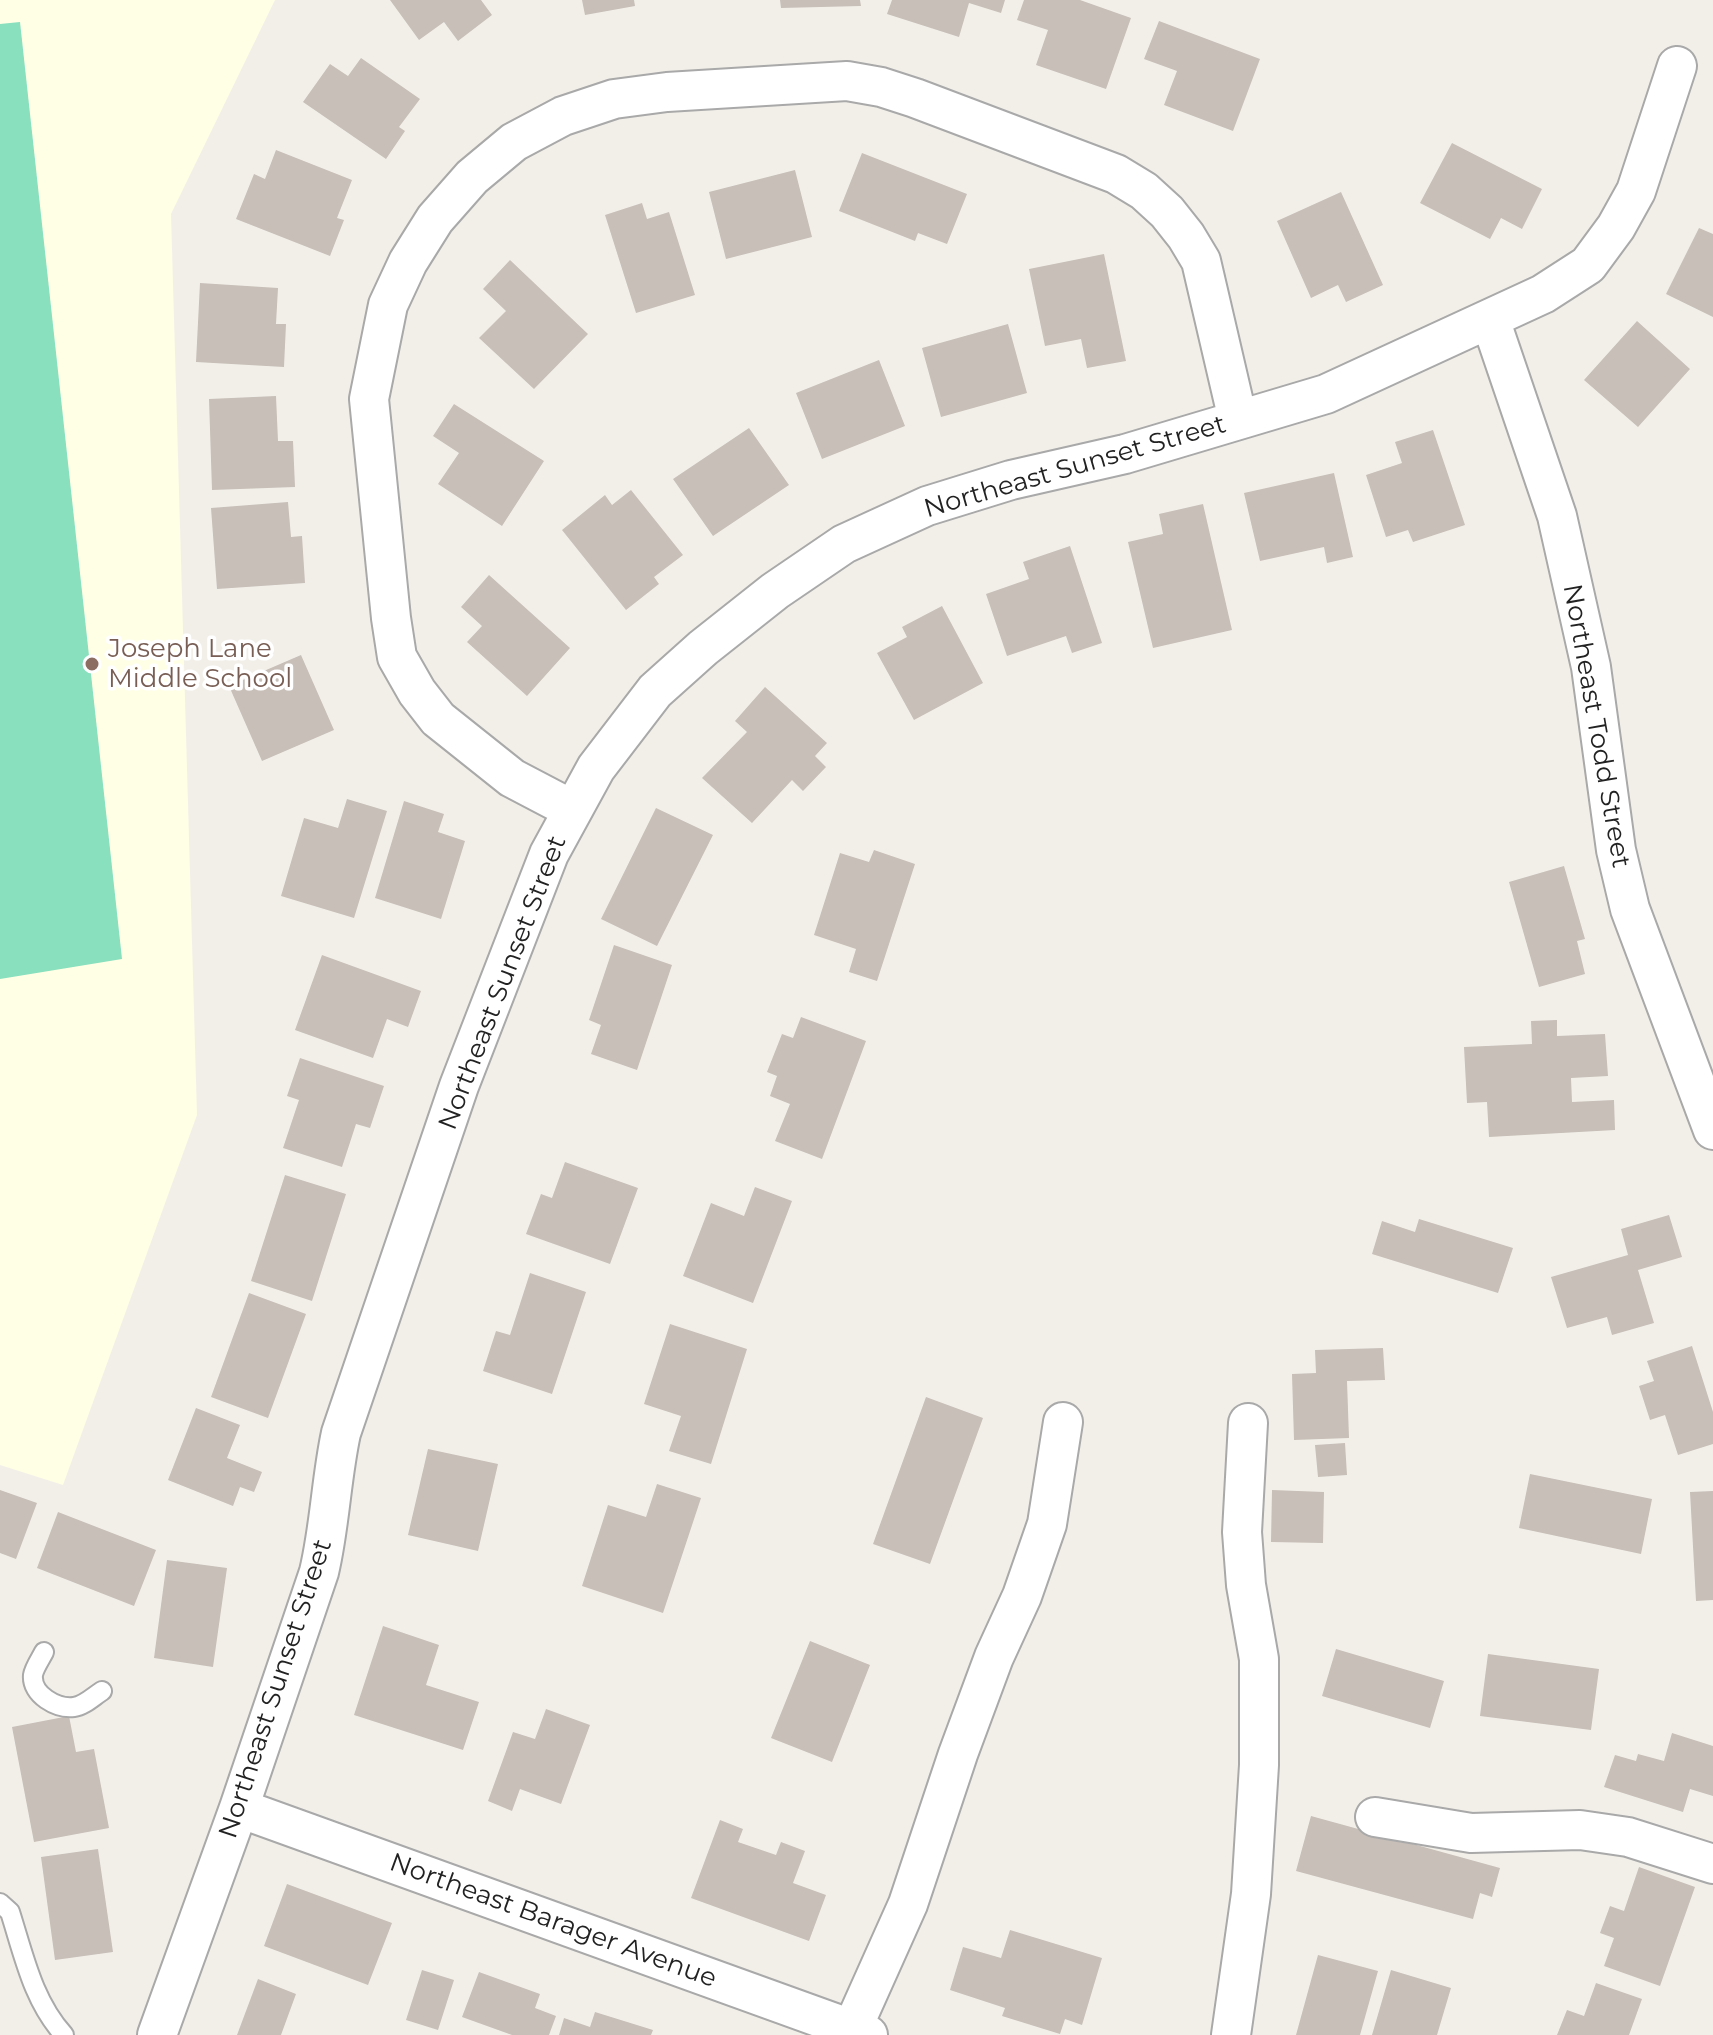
<!DOCTYPE html>
<html>
<head>
<meta charset="utf-8">
<style>
	body { margin:0 }
	canvas { display:block; background:#f2efe9 }
</style>
</head>
<body>
<canvas width="1713" height="2035"></canvas>
<script>
const ctx = document.querySelector('canvas').getContext('2d');
ctx.lineJoin = 'round';
function paint(path, color) {
  ctx.fillStyle = color;
  ctx.fill(path, 'evenodd');
}
function trace(path, color, width, dash) {
  ctx.strokeStyle = color;
  ctx.lineWidth = width;
  ctx.lineCap = dash ? 'butt' : 'round';
  ctx.setLineDash(dash || []);
  ctx.stroke(path);
}
function write(font, color, halo, rows, align = 'center') {
  ctx.font = font + ' Montserrat,sans-serif';
  ctx.lineWidth = 7;
  ctx.setLineDash([]);
  ctx.textBaseline = 'middle';
  ctx.strokeStyle = halo;
  ctx.fillStyle = color;
  for (const [text, x, y, turn = 0] of rows) {
    ctx.save();
    ctx.translate(x, y);
    ctx.rotate((+turn || 0) * Math.PI / 180);
    ctx.textAlign = isNaN(turn) ? turn : align;
    if (halo) ctx.strokeText(text, 0, 0);
    ctx.fillText(text, 0, 0);
    ctx.restore();
  }
}
paint(new Path2D(`
	M0,0h275l-104,214 26,901 -134,370 -63,-20z`), '#ffffe5');
paint(new Path2D(`
	M20,22l102,937 -122,20v-955z`), '#88e0be');
paint(new Path2D(`
	M390,0h91l11,15 -34,26 -14,-19 -25,18z
	M582,0h52l1,6 -50,9z
	M780,0h80l1,6 -80,2z
	M892,0h113l-4,13 -32,-10 -10,34 -72,-23z
	M1024,0h56l51,18 -25,71 -70,-24 12,-35 -31,-10z
	M1159,21l101,38 -27,72 -69,-26 13,-34 -33,-12z
	M361,58l59,41 -21,28 6,4 -19,28 -83,-57 27,-38 18,12z
	M1452,143l90,46 -20,40 -21,-11 -11,21 -70,-36z
	M276,150l76,30 -15,38 7,2 -14,36 -94,-37 18,-45 11,5z
	M862,153l105,41 -20,50 -29,-11 -3,8 -76,-30z
	M795,170l17,67 -86,22 -17,-67z
	M1341,192l42,93 -37,17 -8,-17 -27,13 -34,-77z
	M642,203l5,16 22,-7 26,83 -59,18 -31,-98z
	M1699,228l14,6v83l-47,-23z
	M1104,254l22,107 -39,7 -6,-29 -36,7 -16,-77z
	M510,260l78,74 -54,55 -55,-51 27,-27 -23,-22z
	M200,283l78,5 -2,36h10l-2,43 -88,-5z
	M1637,321l53,48 -52,58 -54,-47z
	M1008,324l19,69 -86,24 -19,-69z
	M879,360l26,66 -83,33 -26,-66z
	M276,396l2,45h15l2,46 -83,3 -3,-91z
	M454,404l90,57 -42,65 -64,-42 21,-31 -26,-17z
	M749,428l40,57 -76,51 -40,-57z
	M1433,430l32,95 -52,17 -5,-12 -22,7 -20,-62 36,-12 -7,-21z
	M1334,473l19,84 -26,6 -3,-16 -64,14 -16,-68z
	M631,490l52,65 -29,22 5,7 -33,26 -64,-80 43,-35 7,10z
	M288,502l3,35 11,-1 3,47 -88,6 -6,-81z
	M1203,504l29,126 -79,18 -25,-106 35,-8 -4,-20z
	M1070,546l32,97 -30,10 -6,-17 -59,20 -21,-62 43,-15 -6,-17z
	M489,575l81,73 -43,48 -60,-54 15,-16 -21,-19z
	M942,606l41,77 -69,37 -37,-67 30,-16 -5,-10z
	M301,655l33,75 -72,31 -33,-75z
	M765,687l62,56 -12,13 11,11 -23,24 -11,-11 -40,43 -50,-45 45,-46 -12,-11z
	M347,799l40,12 -33,107 -73,-22 23,-78 34,10z
	M404,801l40,13 -6,18 27,9 -24,78 -66,-21z
	M656,808l57,27 -56,111 -56,-27z
	M874,850l41,14 -38,117 -28,-9 7,-23 -42,-14 26,-82 29,9z
	M1564,866l21,73 -8,2 8,33 -46,13 -30,-105z
	M614,945l58,20 -35,105 -46,-16 10,-29 -12,-5z
	M322,955l99,36 -13,36 -21,-8 -14,39 -78,-28z
	M801,1017l65,24 -44,118 -47,-18 15,-37 -20,-8 7,-20 -10,-4 15,-38 11,4z
	M1557,1020v16l48,-2 3,42 -37,2 1,24 42,-2 1,30 -126,7 -2,-35 -20,1 -3,-56 68,-3 -1,-23z
	M300,1058l84,28 -14,42 -14,-4 -14,43 -59,-19 16,-48 -12,-4z
	M565,1162l73,26 -28,76 -84,-30 15,-40 11,4z
	M285,1175l61,19 -34,107 -61,-20z
	M755,1187l37,14 -39,102 -70,-27 28,-73 33,13z
	M1669,1215l13,42 -44,13 16,53 -42,12 -5,-18 -40,11 -16,-51 77,-22 -7,-26z
	M1419,1219l94,29 -15,45 -126,-39 10,-33 33,11z
	M530,1273l56,19 -34,102 -69,-23 13,-40 14,4z
	M249,1293l57,21 -38,104 -57,-21z
	M670,1324l77,25 -36,115 -42,-13 12,-35 -37,-12z
	M1692,1346l21,66v32l-35,11 -13,-40 -15,5 -11,-34 15,-5 -7,-20z
	M1383,1348l2,32 -38,1 2,57 -55,2 -2,-66 24,-1 -1,-23z
	M926,1397l57,21 -53,146 -57,-20z
	M196,1408l44,17 -13,33 35,14 -8,20 -14,-5 -7,19 -65,-26z
	M1345,1443l2,32 -29,2 -3,-32z
	M428,1449l70,15 -20,87 -70,-16z
	M1530,1474l122,25 -11,55 -122,-26z
	M657,1484l44,14 -38,115 -81,-27 26,-81 38,12z
	M0,1490l37,13 -21,56 -16,-6z
	M1272,1490l52,2 -1,51 -52,-1z
	M1713,1491v109l-17,1 -6,-109z
	M58,1512l98,38 -22,56 -97,-38z
	M167,1560l60,8 -14,99 -59,-9z
	M383,1626l56,19 -13,40 53,17 -16,48 -109,-35z
	M810,1641l60,24 -38,97 -61,-24z
	M1336,1649l108,32 -14,47 -108,-32z
	M1488,1654l111,15 -8,61 -111,-14z
	M546,1709l44,16 -29,79 -41,-15 -8,22 -24,-10 25,-69 22,7z
	M69,1716l7,36 18,-3 15,79 -75,14 -22,-115z
	M1672,1733l41,13v50l-23,-7 -7,23 -79,-25 11,-32 21,6 2,-7 26,7z
	M1311,1816l189,52 -8,29 -12,-4 -7,26 -177,-48z
	M720,1820l23,9 -5,13 38,13 5,-13 24,9 -12,32 33,12 -17,46 -118,-43z
	M98,1849l15,103 -58,8 -14,-103z
	M1639,1867l56,20 -35,99 -56,-20 10,-28 -14,-5 10,-27 14,5z
	M287,1884l105,39 -24,62 -104,-39z
	M1010,1930l92,28 -20,67 -17,-6 -5,15 -58,-18 3,-8 -55,-18 13,-43 38,11z
	M1318,1955l60,16 -18,64h-64z
	M422,1970l32,10 -16,50 -32,-10z
	M1391,1970l60,18 -14,47h-65z
	M479,1972l61,22 -5,14 21,8 -7,19h-37l-50,-18z
	M258,1979l38,15 -15,41h-44z
	M1596,1983l46,16 -13,36h-72l10,-25 17,6z
	M595,2012l58,18 -2,5h-92l5,-17 26,9z`), '#c7bfb8');
const service = new Path2D(`
	M44,1652c-3,6 -10,16 -11,23 -2,20 24,34 41,32 10,-1 20,-11 28,-16
	M0,1903l10,9c14,44 23,89 54,123`);
const minor = new Path2D(`
	M1490,319l67,197 34,151 25,183 14,59 83,221
	M573,810l-61,-32 -74,-59 -21,-27 -20,-35 -6,-39 -22,-219 19,-94 20,-43 27,-43 37,-42 42,-35 49,-26 51,-17 53,-7 180,-11 34,6 34,11 201,76 28,17 23,21 19,24 15,25 37,159
	M239,1808l629,227
	M1375,1817l96,16 109,-3 48,7 85,27
	M852,2029l56,-125 50,-150 36,-97 28,-61 25,-72 16,-102
	M157,2035l82,-227 80,-236c11,-46 12,-93 22,-139l118,-347 90,-232 47,-86 59,-77 48,-43 72,-57 69,-47 83,-38 84,-26 114,-26 201,-60 217,-100 45,-29 28,-38 20,-36 41,-125
	M1231,2035l20,-141 8,-129v-106l-13,-74 -4,-53 6,-109`);
trace(service, '#a9a9a9', 22);
trace(minor, '#a9a9a9', 42);
trace(service, '#fff', 18);
trace(minor, '#fff', 38);
for (const [x, y, r, color] of [
	[92,664,8,"#8d6e63"]
]) {
  const dot = new Path2D();
  dot.arc(x, y, r, 0, 2 * Math.PI);
  ctx.fillStyle = color;
  ctx.fill(dot);
  trace(dot, '#fff', 3);
}
write('26px', '#222', '#fff', [
	["Northeast Sunset Street",1075,467,-16],
	["Northeast Todd Street",1596,726,80],
	["Northeast Sunset Street",503,983,-69],
	["Northeast Sunset Street",276,1689,-72],
	["Northeast Barager Avenue",553,1921,20]
]);
write('26px', '#785e54', '#fff', [
	["Joseph Lane",108,649],
	["Middle School",108,679]
], 'left');
</script>
</body>
</html>
